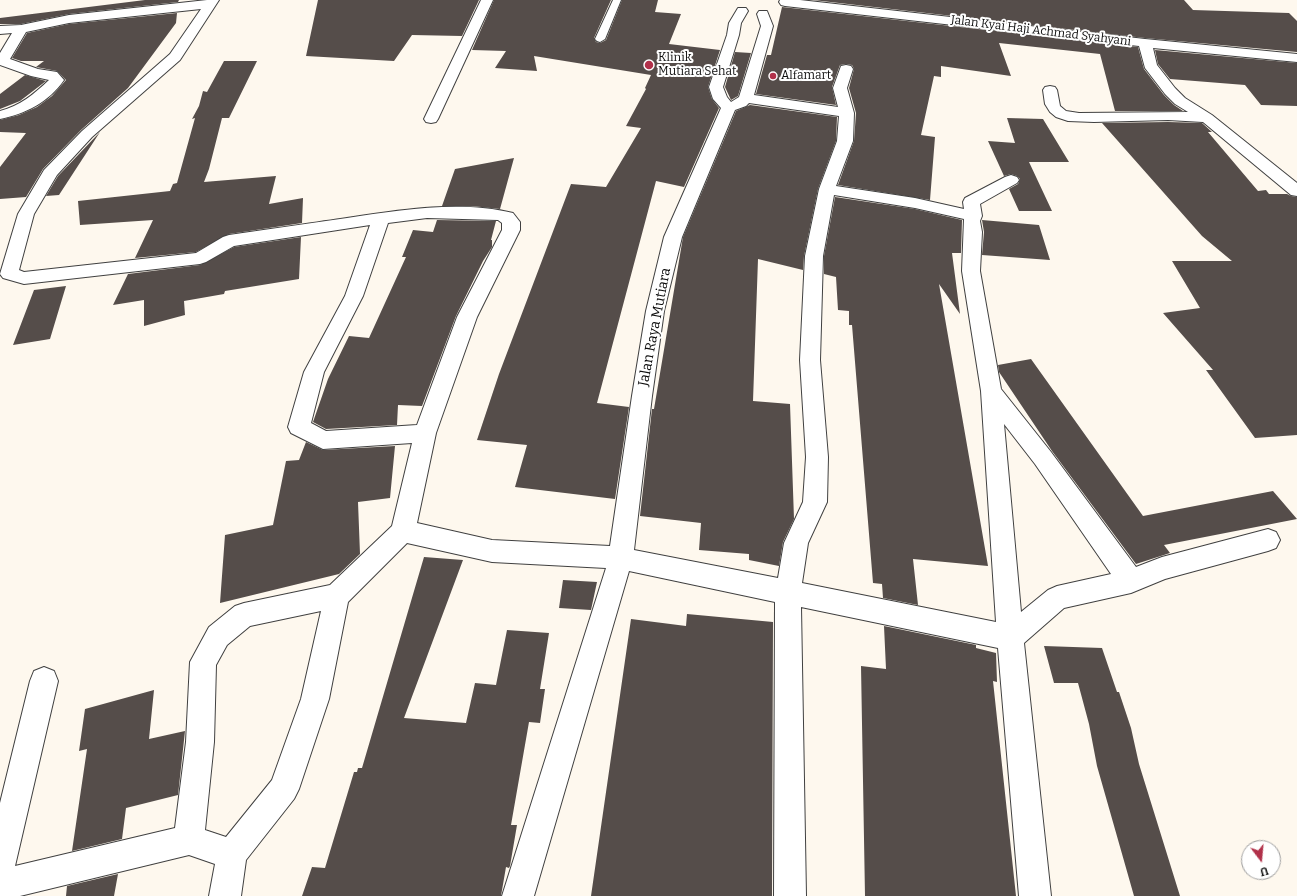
<!DOCTYPE html>
<html>
<head>
<meta charset="utf-8">
<style>
	body { margin:0 }
	#map { position:relative; width:1297px; height:896px; overflow:hidden; background:#fef8ee; font-family:Bitter,serif }
	canvas { display:block }
	.north { position:absolute; left:1241px; top:840px; width:40px; height:40px; box-sizing:border-box; background:#fff; border:1px solid #9e9e9e; border-radius:50%; rotate:164deg; font-size:11px; font-weight:700; line-height:16px; text-align:center; color:#0d0d0d }
	.north::after { content:''; display:block; margin:auto; width:14px; height:18px; background:#b1314a; clip-path:polygon(50% 0,100% 100%,50% 72%,0 100%) }
</style>
</head>
<body>
<div id="map">
<canvas width="1297" height="896"></canvas>
<div class="north">U</div>
</div>
<script>
const ctx = document.querySelector('canvas').getContext('2d');
ctx.lineJoin = 'round';
function paint(path, color) {
  ctx.fillStyle = color;
  ctx.fill(path, 'evenodd');
}
function trace(path, color, width, dash) {
  ctx.strokeStyle = color;
  ctx.lineWidth = width;
  ctx.lineCap = dash ? 'butt' : 'round';
  ctx.setLineDash(dash || []);
  ctx.stroke(path);
}
function write(font, color, halo, rows, align = 'center') {
  ctx.font = font + ' Bitter,serif';
  ctx.lineWidth = 4;
  ctx.setLineDash([]);
  ctx.textBaseline = 'middle';
  ctx.strokeStyle = halo;
  ctx.fillStyle = color;
  for (const [text, x, y, turn = 0] of rows) {
    ctx.save();
    ctx.translate(x, y);
    ctx.rotate((+turn || 0) * Math.PI / 180);
    ctx.textAlign = isNaN(turn) ? turn : align;
    if (halo) ctx.strokeText(text, 0, 0);
    ctx.fillText(text, 0, 0);
    ctx.restore();
  }
}
paint(new Path2D(`
	M145,0h34l-1,2 -109,12 -48,10h-21v-6z
	M318,0h161l-17,36 -50,-1 -18,26 -88,-5z
	M494,0h117l-17,38 2,4 4,1 6,-3 16,-40h36l-3,12 26,2 -12,30 51,6 -12,37 4,12 7,9 -35,79 -28,-6 -59,222 32,4 -14,92 -100,-12 12,-42 -50,-5 22,-66 72,-190 35,3 35,-59 -15,-2 20,-37 -1,-1 6,-13 -117,-19 3,15 -42,-3 11,-17 -34,-1z
	M813,0h371l9,10 96,3 8,8v31l-152,-14z
	M782,7l356,40 6,22 20,26 10,10 9,6h-68l-15,-57 -101,-11 12,33 -70,-10v11l-7,-1 -13,59 14,2 -5,63 -92,-15 16,-44 2,-28 -7,-25 5,-19 -2,-4 -6,-1 -6,1 -8,22 4,18 -80,-11 11,-39h4z
	M177,13l-1,10 -48,65 -47,42 -38,39 -17,28 -26,2v-32l26,-34 -26,-1v-12l19,-5 18,-8 15,-11 14,-16 -9,-9 -21,-4 8,-6h-23l-9,-3 15,-25 42,-9z
	M1155,50l142,13v43l-36,-1 -16,-20 -75,-6 -12,-15z
	M735,52l16,1 -13,43 -7,4 -6,-13z
	M224,61h33l-28,57h-7l-13,51 -5,13 72,-6 -7,28 34,-6 -1,25 -73,11 -33,18 -61,6 18,-38 -73,5 -2,-24 92,-10 3,-7 4,-1 18,-65 -3,1 7,-13 4,-15 4,1z
	M25,75l21,6 -26,20 -20,8v-15z
	M750,105l87,12 -1,24 -18,48 -14,67 -1,14 -45,-11 -5,142 37,3 4,115 -11,23 -4,24 -30,-6v-6l-50,-4 2,-27 -61,-7 12,-107h2l29,-172 53,-126z
	M1007,118l36,1 26,43h-40l23,49h-33l-10,-22 9,-5 2,-5 -3,-3 -6,-2 -7,2 -16,-35 27,2z
	M1168,122l34,1 10,9h-4l50,59 8,-1 3,4h18l4,2 6,1v238l-42,3 -49,-68h7l-50,-57 37,-5 -28,-47h60l-30,-25 -100,-113z
	M100,132l-41,63 -13,1 12,-20z
	M514,158l-14,51 -28,-3h-30l13,-37z
	M835,197l80,12 47,11 -1,33h-9l8,61 -21,-30 49,282 -75,-7 5,46 -35,-7 -1,-14 -9,-1 -21,-258h-3v-14l-11,-1 -2,-33 -12,-3v-18z
	M437,220l59,1 -5,19h1v7l-9,14 -27,55 -34,90 -24,-1 -1,20 -71,4 -13,-7 15,-43 21,-43 20,2 37,-81h-4l11,-27 20,2z
	M982,220l57,5 11,35 -68,-5 2,-23z
	M301,237l-2,42 -74,12 -1,3 -40,7 1,14 -41,11v-26l-31,5 15,-31 72,-9 34,-18z
	M66,286l-16,53 -37,6 21,-55z
	M1031,359l112,157 130,-25 24,28 -133,26 6,8 -34,11 -84,-113 -53,-79 -1,-7z
	M306,442l17,8 72,-4 -5,52 -32,4 2,52 -21,20 -119,29 5,-68 48,-10 13,-64 13,-1z
	M424,557l39,3 -59,158 62,5 9,-40 21,2 11,-55 42,3 -9,56h5l-5,34 -11,-1 -18,103h6l-7,41 -1,2 -3,-1 -5,29h-199l10,-29 13,1 29,-96h3l1,-4h4z
	M563,580l34,2 -6,28 -32,-2z
	M687,614l86,8 -1,274h-181l40,-277 55,7z
	M884,626l92,19v3l20,5 1,29 -4,-1 23,215h-151l-4,-230 25,3z
	M1044,646l58,2 15,44h2l12,36 8,36 41,132h-46l-37,-130 -8,-42 -11,-41h-24z
	M154,690l-5,49 36,-8 -7,64 -52,13 -4,31 -50,12 15,-102 -8,2 6,-42z
	M118,874l-4,22h-48l1,-10z`), '#554d4a');
const lane = new Path2D(`
	M613,0h8l-16,39 -5,3 -3,-1 -2,-2z`);
const street = new Path2D(`
	M207,0h12l-39,60 -88,77 -35,38 -23,39 -15,56 5,2 172,-19 27,-16 6,-2c39,-6 78,-11 118,-17 52,-8 114,-18 166,-5l7,9v8l-43,87 -41,116 -19,90 75,17 118,6 22,-150 14,-85 18,-74 57,-129 -8,-9 -4,-12 18,-52 2,-12 9,-15h8l2,3 -7,12 -2,12 -16,52 4,10 4,5 8,-5 22,-71 -4,-12 2,-3h8l6,15 -19,69 84,12 -5,-19 8,-22 5,-1 5,1 2,3 -6,19 7,25 -1,28 -17,45 79,12 49,11 -1,-7 2,-4 40,-21 6,-2 6,2 2,3 -2,3 -37,21 2,12 -2,5 2,11 -2,39 21,118 50,63 85,115 26,-10 106,-28 8,3 4,8 -4,8 -8,3 -103,28 -34,14 -67,15 -40,35 27,253h-32l-21,-248 -197,-41 5,289h-32l1,-294 -146,-31 -95,325h-32l104,-328 -114,-6 -85,-19 -59,59 -19,97 -30,90 -5,10 -48,61 -5,36h-32l6,-32 -26,-9 -169,41h-20v-93l30,-122 4,-10 10,-4 10,4 4,10 -43,185 160,-38 11,-86 4,-80 19,-35 26,-21 9,-3 86,-18 62,-59 20,-83 -89,6 -32,-16 -3,-6 16,-55 41,-76 25,-71 -136,21 -28,16 -6,2 -176,20 -21,-6 -3,-4 18,-60 26,-44 38,-39 88,-77 31,-45 -132,14 -43,9 -16,27 28,10 19,3 7,8c-15,22 -39,34 -64,39v-8c20,-5 34,-17 49,-31l-18,-4 -31,-11v-12l12,-20 -12,1v-8l21,-1 48,-10zM749,103l90,13 -2,25 -18,48 -14,67 -5,104 6,97 -3,45 -19,41 -6,35 -144,-28 18,-154 12,-85 18,-74 53,-127 11,-4zM834,195l81,13 49,11 -2,52 19,120 15,231 -194,-39 6,-40 19,-41 1,-45 -8,-97 3,-104zM427,218l71,2 4,3v7l-45,87 -40,108 -91,6 -15,-8 13,-51 39,-76 25,-73zM1004,424l31,40 76,110 -54,12 -9,4 -27,22zM321,611l-20,88 -29,81 -46,57 -21,-7 9,-88 2,-77 11,-20 23,-19z
	M481,0h12l-55,119 -2,3 -5,1 -5,-1 -2,-3z
	M780,0h20l345,39 152,15v8l-144,-14 4,17 18,23 10,10 27,17 85,68v13l-6,-1 -88,-73 -35,-2 -74,2 -26,-1 -12,-4 -6,-5 -5,-8 -2,-14 2,-3 5,-1 5,1 2,3 3,16 6,5 13,2 109,-1 -13,-8 -10,-10 -20,-26 -6,-22 -354,-40 -4,-1 -2,-3z`);
trace(lane, '#404040', 2);
trace(street, '#404040', 2);
paint(lane, '#fff');
paint(street, '#fff');
for (const [x, y, r, color] of [
	[649,65,5,"#b1314a"],
	[773,76,4,"#b1314a"]
]) {
  const dot = new Path2D();
  dot.arc(x, y, r, 0, 2 * Math.PI);
  ctx.fillStyle = color;
  ctx.fill(dot);
  trace(dot, '#fff', 1.5);
}
write('12px', '#0d0d0d', '#fff', [
	["Jalan Kyai Haji Achmad Syahyani",1041,31,7]
]);
write('12px', '#0d0d0d', '#fff', [
	["Klinik",658,58],
	["Mutiara Sehat",658,72],
	["Alfamart",781,76]
], 'left');
write('14px', '#0d0d0d', '#fff', [
	["Jalan Raya Mutiara",655,327,-79]
]);
</script>
</body>
</html>
